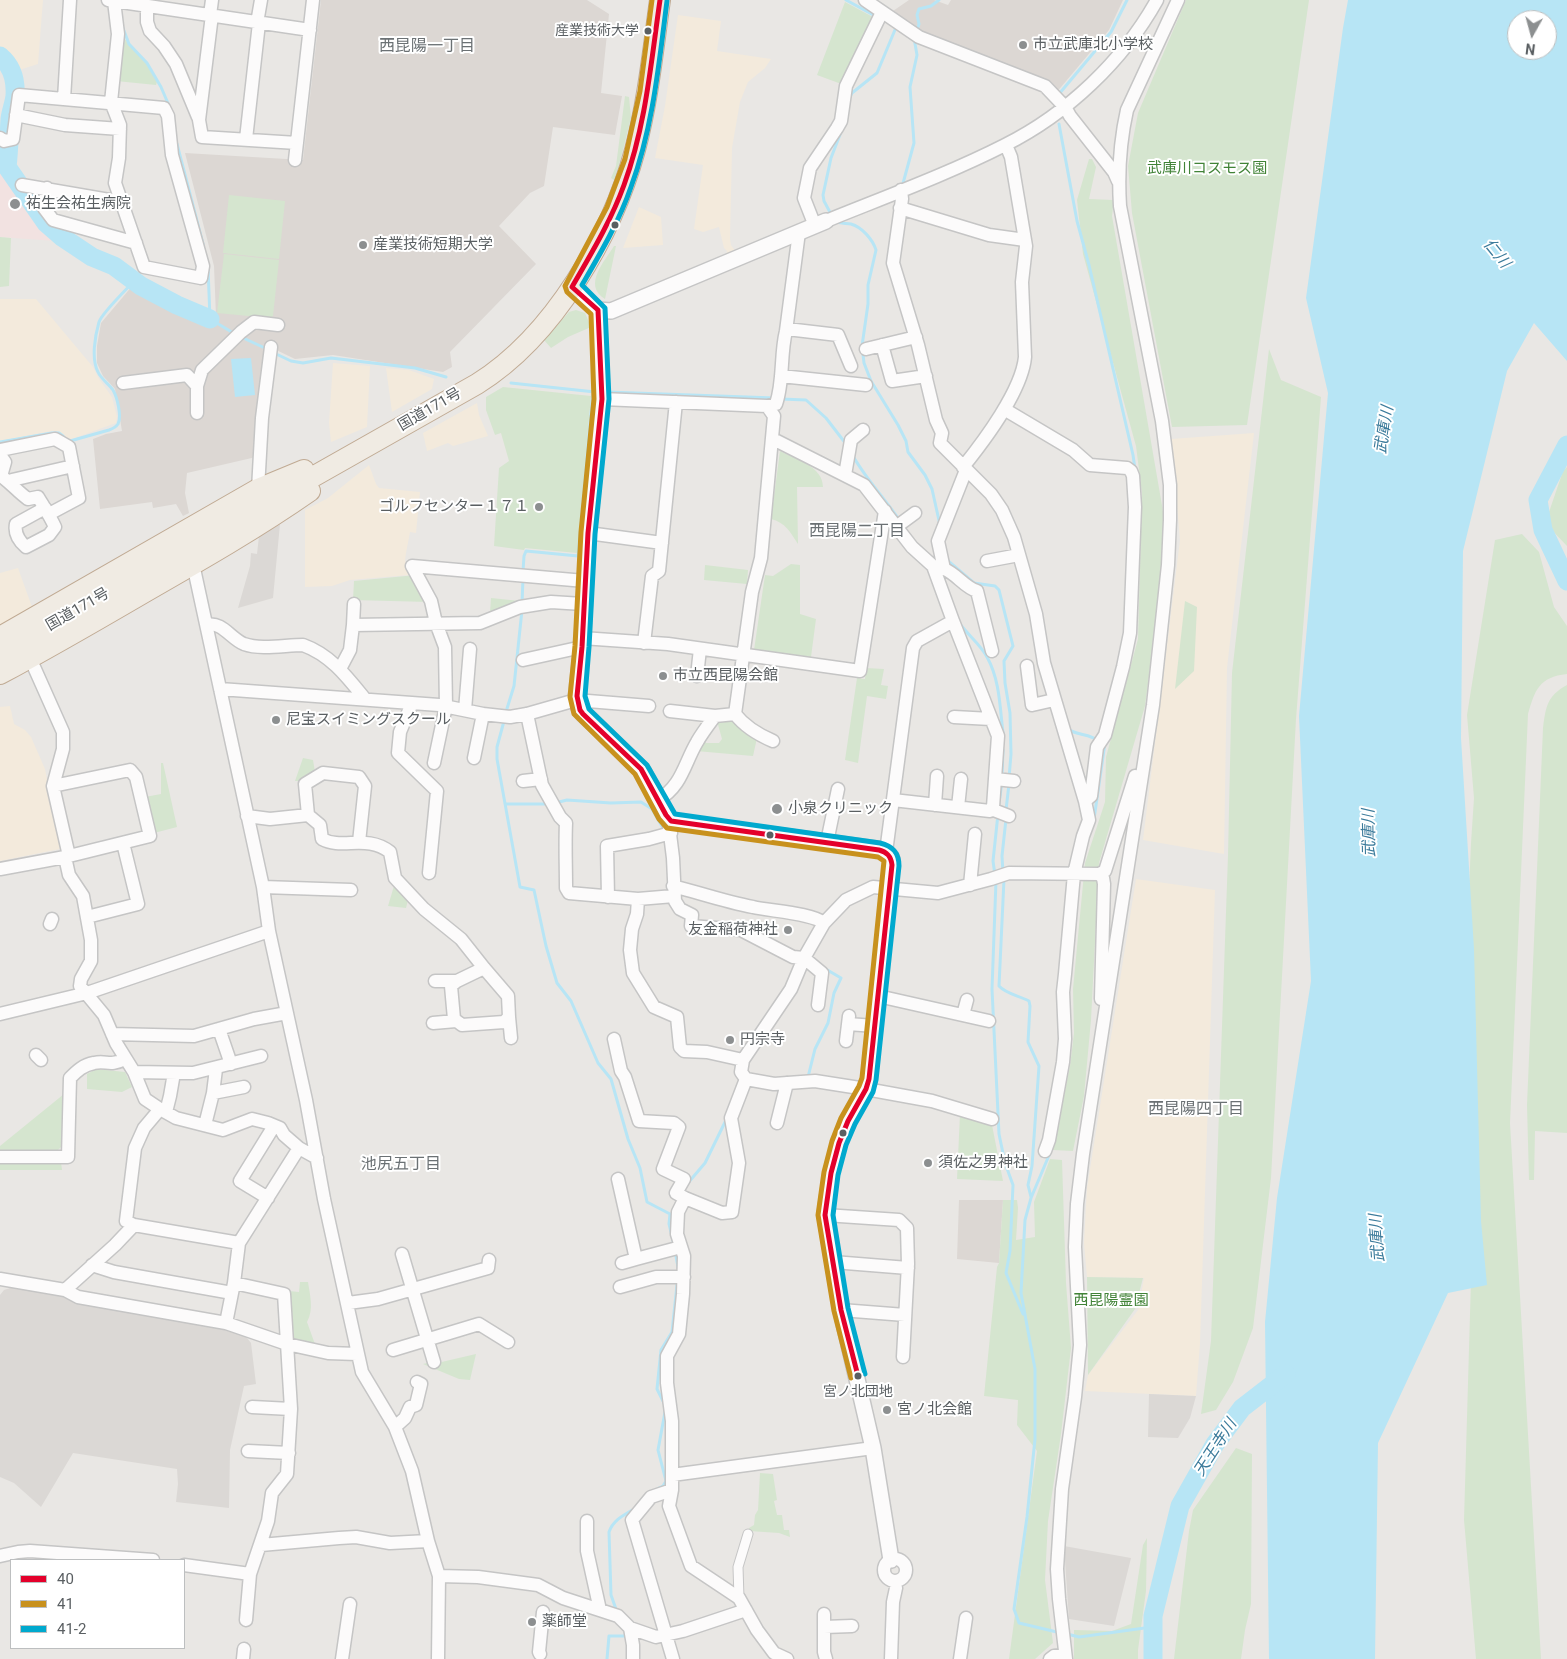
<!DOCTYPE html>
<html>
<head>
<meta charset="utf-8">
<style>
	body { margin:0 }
	#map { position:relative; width:1567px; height:1659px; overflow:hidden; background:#e9e7e4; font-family:Roboto,sans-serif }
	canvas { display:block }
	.legend { position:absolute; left:10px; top:1559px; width:175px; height:90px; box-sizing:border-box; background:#fff; border:1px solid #bdbfc0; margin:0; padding:6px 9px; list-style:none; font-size:15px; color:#5a5f62 }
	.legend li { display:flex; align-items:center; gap:10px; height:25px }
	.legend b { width:25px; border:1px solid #bdbfc0 }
	.north { position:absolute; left:1507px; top:10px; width:50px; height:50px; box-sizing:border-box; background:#fff; border:1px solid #bdbfc0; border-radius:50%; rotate:187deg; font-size:14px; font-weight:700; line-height:20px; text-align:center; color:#5a5f62 }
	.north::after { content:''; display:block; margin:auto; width:18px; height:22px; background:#8c8f90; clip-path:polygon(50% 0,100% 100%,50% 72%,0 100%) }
</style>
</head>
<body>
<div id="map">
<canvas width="1567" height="1659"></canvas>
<ul class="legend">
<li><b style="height:6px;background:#e4002b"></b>40</li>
<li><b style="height:6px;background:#c8911d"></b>41</li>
<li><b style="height:6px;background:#00a9ce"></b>41-2</li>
</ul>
<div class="north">N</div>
</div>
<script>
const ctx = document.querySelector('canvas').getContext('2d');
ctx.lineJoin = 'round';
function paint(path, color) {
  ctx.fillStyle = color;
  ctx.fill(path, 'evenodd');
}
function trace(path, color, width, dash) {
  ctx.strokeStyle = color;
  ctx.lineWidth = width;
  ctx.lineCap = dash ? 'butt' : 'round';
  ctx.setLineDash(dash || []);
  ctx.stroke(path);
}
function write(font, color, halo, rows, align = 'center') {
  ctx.font = font + ' Roboto,"Noto Sans JP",sans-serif';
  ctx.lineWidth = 4;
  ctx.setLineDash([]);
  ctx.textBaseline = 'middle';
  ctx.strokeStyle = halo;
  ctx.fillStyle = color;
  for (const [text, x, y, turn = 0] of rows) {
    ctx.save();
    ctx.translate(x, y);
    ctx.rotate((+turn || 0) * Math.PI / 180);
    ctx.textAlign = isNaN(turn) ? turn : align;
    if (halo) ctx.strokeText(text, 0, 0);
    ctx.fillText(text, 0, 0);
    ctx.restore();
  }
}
paint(new Path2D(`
	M0,0h43l-5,64 -22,7 -4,-8 -12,-13z
	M678,15l43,6 -4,30 54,8 -6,9 -17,14 -8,20 -8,46 -2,91 1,6 4,6 -9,4 1,-4 -3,-3 -5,-21 -16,5 -9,-3 9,-64 -48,-7 10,-52z
	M639,207l22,10 2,28 -40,3z
	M0,299h36l57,68 6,12 13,18 5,20 -1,6 -44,16 -4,-1 -10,-7h-6l-52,10z
	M333,363l37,3 -3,61 -36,15 -2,-19z
	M386,368l23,2 25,9 -2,10 -40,23z
	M477,403l2,12 9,21 -35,10 -5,-3 -21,8 -4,-18z
	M1254,433l-27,235 -3,186 -81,-14 37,-300 -9,-101z
	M369,465l7,19 3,4 41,4 -4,41 -6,-1 -4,21 -1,7 4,15 -59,5 -18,6 -27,1v-77l23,-12z
	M18,568l14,39 -32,18v-52z
	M10,706l4,18 11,6 6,7 14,32 15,80 -60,12v-154z
	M1136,879l79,11 -15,453 -4,53 -111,-5 3,-16 50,-65 6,-32 -57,-1 -3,-34 3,-55z`), '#f3eadc');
paint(new Path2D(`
	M280,524l-7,74 -35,10 12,-42 1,-13 6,1 2,-18z
	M12,1284l231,49 8,10 5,41 -12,2 -14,64 -1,58 -53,-6 2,-18 -1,-15 -104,-16 -32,54 -27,-24 -14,-6v-182l4,-5 6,-2z
	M1149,1394l47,2 -6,22 -12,20 -30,-1z
	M1064,1546l67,12 -17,68 -45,-7z`), '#dbd8d5');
paint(new Path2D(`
	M321,0h266l22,14 -8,79 21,3 -7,39 -62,-8 -9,59 -14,7 -31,33 37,38 -86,88 2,15 -9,5 -110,-17 -38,4 -27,-13 -12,111 -69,16 -2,20 4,20 -6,3 -7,-12 -23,4 -1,-6 -52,7 -7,-70 13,-5 16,-3 -7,-42 -12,-13 -6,-13v-17l4,-23 32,-38 78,40 5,-9 -2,-50 -29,-113 118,7z
	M909,0h25l14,5 3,-5h172l-14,30 -53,63 -133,-57 -33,-23z
	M959,1200h44l-4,63 -42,-4z`), '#dcd7d3');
paint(new Path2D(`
	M0,142h7l-2,29 51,68 -1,2 -55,-4z`), '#f2e2e1');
paint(new Path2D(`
	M1186,0h123l-62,425 -75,2 -40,-214 -4,-47 10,-53z
	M845,2l26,14 3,3 -30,66 -27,-10z
	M123,37l24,27 10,18 -1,3 -40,-4z
	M625,96l4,1 2,21 -10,40 -7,22 -3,-2 5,-12z
	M1089,159h3l4,8 -7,32 25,1 -2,16 52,301v44l-19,145 -46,157 -8,157 -7,76 -11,55 -20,-1 17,-84 4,-33 -1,-44 12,-126 20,-61 1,-45 32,-118 4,-146 -6,-47 -53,-192 -6,-54z
	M229,195l56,6 -6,58 -56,-6z
	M0,237l11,1 -2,48 -9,1z
	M614,246h2l-11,53c-23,-14 0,-38 9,-53z
	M224,254l55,6 -6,56 -3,2 -53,-5z
	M576,310l9,3 6,14 -23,10 -17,11 -7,-8 25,-28z
	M1269,349l12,31 40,17 -25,322 -25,459 -18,150 -20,54 -17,28 -15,4 10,-73 17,-486 4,-182z
	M503,387l88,9 -14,157 -52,-5 -1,2 -30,-4 5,-78 10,-7 -8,-28 -6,2 -9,-25v-13z
	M780,451c15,8 43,15 43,36h-26l1,57c-7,-11 -13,-22 -27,-25z
	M1567,467v79l-19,-20 1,-14 14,-41z
	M1522,534l17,18 15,55 13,19v48c-28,3 -32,16 -39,40l-18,409 31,536h-65l-12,-139 7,-240 -9,-224 9,-213 3,-45 -7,-83 28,-175z
	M791,564l9,1v49l16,5 -5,38 -57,-7 11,-75 8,1z
	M705,565l43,5 -1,14 -43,-4z
	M416,575l13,27 -76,-2 1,-19z
	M491,598l29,3 -30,12z
	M1185,601l12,6 -3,64 -19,18z
	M866,668l18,1 -3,16 7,1 -2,13 -19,-3 -9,67 -13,-3 12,-82 8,1z
	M1567,685v448l-32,-2 -1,49h-5l-2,-75 16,-377c3,-22 4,-32 24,-43z
	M731,717l26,21 -4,18 -57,-5 7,-13 3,5h13l3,-4 -5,-18z
	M303,758l10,2 2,12 -5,4 -2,-2 -9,7h-4z
	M161,763h2l14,64 -23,6 -9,-36 16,-3z
	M394,886h2l12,14 -2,8 -18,-2z
	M96,1069l29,3 7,15 -10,5 -35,-3v-15z
	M64,1094l-2,52 -6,6h-56v-6z
	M960,1114l32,11 11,56 -46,-2z
	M1050,1159l12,1 4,123 5,65 -10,86 -13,87 -3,59 8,63 -18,16h-26l28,-208 -20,-26 1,-25 -34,-4 13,-129 2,-4 4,-63h14l1,8 -2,32 19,-3 -1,-35z
	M0,1162h61l1,8h-62z
	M1087,1277l56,1 -8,31 -47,66z
	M300,1282h8c2,13 6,28 -1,40l9,25 -24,-5 -3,-51 10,1z
	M476,1354l-6,26 -11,-1 -36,-15 9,-2 1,2z
	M1236,1448l16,6 -1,150 -6,26 -4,29h-67l15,-128 4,-21z
	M760,1473l13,1 4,26 -3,1 3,14h5l2,15h5l1,7 -11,-4 -30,-2v-3l5,-3 1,-10 3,-5z
	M1147,1538l-1,53 -8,59v9h-64v-29l38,1 19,-7 12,-79z`), '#d5e5cf');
paint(new Path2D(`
	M1348,0h219v361l-33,-38 -27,48 -44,180 -2,187 13,211 7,272 6,64 -39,8 -70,150 -3,216h-106l-4,-337 12,-124 34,-217 -12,-265 29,-323 -22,-95 37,-270zM1517,20h30v30h-30z
	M251,358l4,37 -20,2 -4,-38z`), '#b7e5f5');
trace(new Path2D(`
	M846,0l31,17
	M123,28l6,16 18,19 14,24 9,21
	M917,30l2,-6 -2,-9 2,-6 12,-3 8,-6
	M1059,94l52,-62 16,-32
	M850,97l2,-4 25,-20 20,-48
	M1059,124l18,97 12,44 44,190 2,14
	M177,144l26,100
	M902,187l12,-44 -4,-56 7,-32 -3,-17
	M832,216l-8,-15 -1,-6 8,-37 10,-26
	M835,221c5,3 10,2 16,3 11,3 22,16 25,26l-8,35v19l-6,42 2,17 7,18 27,44 8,16 2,11 17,23 7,14 8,36
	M208,267l2,52 25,15
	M241,337l26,12
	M274,353l17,8 12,2 28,-5 84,10 31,9
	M511,383l84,9
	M607,392l168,6
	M781,399l25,1 20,18 20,26
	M68,440l2,1 39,-11c3,-1 7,-3 9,-6 4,-8 -1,-27 -5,-34 -4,-6 -12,-11 -15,-18 -7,-13 -3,-36 1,-50 3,-9 27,-32 35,-41
	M0,442l52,-9h7l4,3
	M853,456c13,23 32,43 47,65
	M947,560l27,23 21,3 4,4 14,56 -9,15 1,22 5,30 1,41 -2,24
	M523,571l1,-15 2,-5 52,5 15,-164
	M522,604l1,-26
	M960,624c8,11 21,21 27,33 13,23 13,52 16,76
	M505,715l9,-29 8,-76
	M504,721l-7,26v12l23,128 14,3 12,56 11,37 14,18 27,62 13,16 17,60 12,29 7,34 23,12 -1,10 5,21
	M1068,729c9,7 22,4 30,12
	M1002,776l1,-26
	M555,803l12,-3 44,3 30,-1 11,7 12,21
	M999,803l3,-21
	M505,804h44
	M1006,810l3,-26
	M1094,819l11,-76
	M1003,873l-1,-17 4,-37
	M995,875l-2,-14 5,-47
	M1004,879l-5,107c7,8 21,10 30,15l1,5 -2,36 11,24 -7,100 -4,19 3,12
	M996,881l-4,108 7,145 6,29 8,22 -3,66 -4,22 17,41
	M808,1077l7,-28 13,-26 6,-30 7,-15 -17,-10
	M1050,1153l-19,45 -6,22 -4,73 14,76v70l-8,78 -13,92 5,14 42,10
	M688,1183l17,-20 22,-45
	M675,1251l3,16
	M664,1403l-7,-14 4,-39 11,-18 5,-47
	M657,1489l6,-3 3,-5 -8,-31 7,-38
	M617,1612l-6,-17 -2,-63c4,-12 15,-17 25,-23
	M1067,1634l12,3 73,-10
	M607,1659l2,-23h18`), '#b7e5f5', 3);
trace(new Path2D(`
	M0,56c12,10 16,25 15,40 -1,8 -4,15 -5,23 -1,16 -1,32 -3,48l39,56 16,14 30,20 22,9 27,20 36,19 33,14
	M1567,445l-29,55 5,30 24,51
	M1153,1659v-43l27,-110 35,-62 27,-36 44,-34`), '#b7e5f5', 19);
const pedestrian = new Path2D(`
	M739,1598l-1,-31 10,-33`);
const minor = new Path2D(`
	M108,0l202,30
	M865,0l54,37 126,49 20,21 5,9 44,56 4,9
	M147,6v16l3,9 14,15 12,18 22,53
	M210,15l2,-15
	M212,15l-13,105 3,17 95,6
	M257,23l4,-23
	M64,99l6,-99
	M16,115l49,10 55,4
	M0,138l4,3 9,-2 6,-44 145,13 4,8 4,39 31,111 -2,12 -57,-11 -29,-84 4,-25 1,-33 -9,-23 7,-68 -4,-33
	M246,139l13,-116
	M295,160l18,-160
	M22,185l93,16 6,-2
	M47,188l-3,20 9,12 83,23
	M901,190l1,9 -9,64 25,82 18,75 6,13 -2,10 51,51 11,16 12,27 22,77 8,49 41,138 4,19 -6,16 -9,38 -9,100 -2,18 2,47 -2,23 -14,78 -4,11
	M900,208l89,27 36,5
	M826,221c59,-24 122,-47 179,-76 62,-31 118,-84 152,-145
	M815,226l-11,-28 6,-30 27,-40 4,-7 5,-35 36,-74
	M787,329l51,6 13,31
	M882,345l10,36 34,-5
	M866,349l50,-12
	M781,376l85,9
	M123,383l64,-8 10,11
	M602,399l165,7 7,10 -13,142 -9,34 -17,122
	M767,406l9,-2c8,-23 4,-49 10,-73l13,-99
	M1004,409l69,41 17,15 37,3 4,3 2,5 2,31 -5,126 -7,34 -18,68 -8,12 -6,49 -6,5
	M197,413v-27l5,-16 39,-38 13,-10 24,3
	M773,439l91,46 48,62 21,19 20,55 -36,20 -4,7 -27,204
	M0,450l55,-11 14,8 10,51 -30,16
	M0,455l5,7 -4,14c10,7 17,16 27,23l10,-2c6,10 12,19 17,30l-6,8 -23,12c-7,-6 -12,-13 -10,-23l29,-16
	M963,467c21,-26 59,-77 62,-110l-3,-75 4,-36 -15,-89 -5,-12
	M966,470l-28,71 6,28c13,5 20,18 33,22l15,60
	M845,475l6,-35 12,-10
	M10,482l2,-2 61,-14
	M258,489l4,-71 9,-71
	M896,527l19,-14
	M588,533l74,10
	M987,561l32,-6
	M193,564l70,323 6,44 37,169 18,99 38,173 33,55 17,44 16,70 11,35 -1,83
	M207,625c15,-4 24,14 37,19 17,6 41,1 59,1 28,10 45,33 62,54
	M353,625l1,-21
	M582,638l86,6 192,27 25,-160
	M644,643l8,-67 7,-5 17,-169
	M30,658l33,74v17l-10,37 16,70
	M523,660l59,-13
	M1027,666l5,39 22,-5
	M340,669l10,-19 3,-25 127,-2 40,-16 31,-5 32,2
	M697,676l3,-27
	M220,689l219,16 44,9 27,3 17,-3 49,-14 73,6
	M412,703l-12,29 -2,21 39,38 -8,82
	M465,710l5,-61
	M670,711l45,5 20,-2c10,13 24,21 38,27
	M527,714l15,71 18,32 6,6c-1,22 0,43 0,65l3,5 69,6 36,-3
	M954,717l37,2
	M474,758l9,-44
	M434,763l12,-57 -1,-59 -9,-24 -5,-22 -19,-35 173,15
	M995,779l19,2
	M523,781l18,-2
	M658,800c24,-14 26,-36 39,-58 5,-9 12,-18 18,-26
	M893,800l97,11 3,-4 5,-71 -45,-115
	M935,805l2,-29
	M958,807l3,-28
	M991,809l18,7
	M308,815l-3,-31 18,-11 36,4 6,9 -6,56
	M247,816l23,3 38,-4 12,10 2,14c20,11 45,-5 68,13l5,26 29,31 37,30 23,29 24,28 1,21 -5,5 -42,3 -8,-6 -3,-33 6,-5 27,-13
	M668,818l5,40 2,43 5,8 12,6 -1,11 50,4 52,27 11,1 18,15 -4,32
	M827,842l11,-53
	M65,857l4,18 14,21 8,44v21l-10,18 -1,7 24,29 12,28 18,29 11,27 15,10 16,9 47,12 29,-11 16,4 12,5 4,7 15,13 18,10
	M0,869l65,-12 85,-21 -14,-59 -6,-7 -77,16
	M970,885l5,-51
	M673,886c27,7 53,16 80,21 17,4 59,6 71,16
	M263,887l88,3
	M608,897l-1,-51 42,-7 22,-6
	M638,899l-1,15 -5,15 -2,21 3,23 21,34 23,10 3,30 4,4 23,1 36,8
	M87,917l51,-13 -15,-61
	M50,924l2,-5
	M435,981h22
	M878,996l111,25
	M1101,999l3,-115 -1,-6 -4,-4 6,-3 30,-95
	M0,1014l87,-21 182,-62
	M963,1015l4,-15
	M509,1017l2,21
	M433,1023l23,-2
	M848,1024l27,2
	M219,1029l12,35
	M112,1034l82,2 60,-17 33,-6
	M614,1039l7,32 4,6 14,44 35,2 5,4 -16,42 21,10 -8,14 9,5
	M846,1041l3,-25
	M36,1055l5,5
	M134,1072l59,1 68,-17
	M746,1079l-15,39 8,45 -7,49 -10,1 -37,-15 -7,14 -1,22 7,22 -1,38 -4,40 -12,22v27l5,38v69l-3,16 22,60 48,32 18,32 17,23 13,6
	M213,1093l31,-6
	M166,1112l4,-16 4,-23
	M992,1119l-60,-18 -66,-12 -51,-8 -41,3 -28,-5 -5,-7 2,-12 48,-71 13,-31 20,-35 22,-23 27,-13 65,6 53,-14 18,-6 90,1
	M777,1123l10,-40
	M205,1125l8,-32 3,-24
	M0,1157h68l2,-79c7,-7 13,-13 24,-15 13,-3 15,4 31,-4
	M618,1179l18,80 45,-12
	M268,1198l-28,-17 34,-55
	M825,1215l74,5 8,8 1,36 -5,93
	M134,1225l-8,-4 9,-73 9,-20 16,-19
	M402,1254l32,108
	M833,1262l75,6
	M622,1263l14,-4
	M92,1265l22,7 118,21
	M0,1279l65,11 13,7 148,26 61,21 41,9 29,1
	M620,1287l36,-10h28
	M65,1290l50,-45 19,-20 105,18 60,-95
	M348,1303l30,-4 110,-31 1,-8
	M841,1310l64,5
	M226,1323l8,-40 5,-40
	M393,1350l86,-26 29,18
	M252,1407l39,2
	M395,1427l10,-9 5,-11 6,-2 5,-21 -4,-2
	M248,1451l41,2
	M672,1475l201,-27
	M672,1490l-21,7 -19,23 41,139
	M587,1521v30l13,59
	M261,1545l78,-7 17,-1 34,6 38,-2
	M0,1556l18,-4 12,-1 123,9
	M884 1570a11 11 0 1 1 22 0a11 11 0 1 1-22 0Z
	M184,1565l66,9 18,-53 4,-28 15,-19 4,-65 -7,-115 -50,-11
	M439,1576l39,1 60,8 25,13 55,18 12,12 3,17v14
	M824,1614v38l2,7
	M246,1620l4,-46
	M824,1627l28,-1
	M630,1628l26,9 27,-6 63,-21
	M540,1654l-1,-2 4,-40
	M243,1659l1,-10
	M342,1659l8,-55
	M891,1659l2,-57 3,-14
	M960,1659l6,-41
	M1050,1659l4,-3 11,-1
	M1066,1659l-7,-60 -2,-30 5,-80 13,-92 5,-52 -5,-98 2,-43 6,-50 70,-449 15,-140 2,-45v-35l-8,-64 -42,-215c-2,-32 0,-65 7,-96l51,-110`);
const tertiary = new Path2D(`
	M572,287l26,23 13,1 215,-90
	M598,310l4,89 -14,134 -6,114 -6,53 4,10 3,4 53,50 8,9 22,42 5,6 212,29 8,7 1,3 -23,219 -3,10 -18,32 -9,22 -8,30 -6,42 16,95 32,138 18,112`);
const trunk = new Path2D(`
	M0,637l258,-148 46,-19
	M0,654l477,-270c77,-48 135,-149 158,-234 13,-49 18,-100 25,-150
	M0,674c49,-26 97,-54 145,-82 56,-32 112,-64 165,-101`);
trace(pedestrian, '#c5c5c5', 11);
trace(minor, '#c5c5c5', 15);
trace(tertiary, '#c5c5c5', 18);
trace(trunk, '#c0aa93', 22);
trace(pedestrian, '#fcfbfb', 9);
trace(minor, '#fcfbfb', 12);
trace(tertiary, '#fcfbfb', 15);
trace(trunk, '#f0ebe3', 20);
trace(new Path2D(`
	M660,0c-9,62 -14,125 -36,185 -13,36 -33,69 -52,102l26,23 4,89 -14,134 -6,114 -5,49 3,14 3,4 58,55 25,46 5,6 208,29c8,2 12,6 13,15l-23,214 -3,10 -18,32 -9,22 -8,30 -6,42 16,95 17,66`), '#e4002b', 5);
trace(new Path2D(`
	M652,0l-12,91 -15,68 -18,48 -42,79 2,6 24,22 3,85 -13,133 -6,114 -5,51 4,17 61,60 24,45 8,9 211,29 6,4 -22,217 -3,8 -18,32 -9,23 -8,31 -6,43 16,96 17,67`), '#c8911d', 5);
trace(new Path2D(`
	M667,1c-8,62 -14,127 -36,186 -12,35 -31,67 -49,98l23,23 4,91 -14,135 -6,113 -4,49 4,13 58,56 28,49 205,29c13,3 19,10 19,23l-23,214 -3,12 -18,32 -9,21 -8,30 -5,40 15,93 17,66`), '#00a9ce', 5);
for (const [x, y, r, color] of [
	[648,31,4.5,"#5a5f62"],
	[1023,45,5,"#8c8f90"],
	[15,204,6,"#8c8f90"],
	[615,225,4.5,"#5a5f62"],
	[363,245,5,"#8c8f90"],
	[539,507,5,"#8c8f90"],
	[663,676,5,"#8c8f90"],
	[276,720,5,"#8c8f90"],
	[777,809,6,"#8c8f90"],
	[770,835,4.5,"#5a5f62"],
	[788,930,5,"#8c8f90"],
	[730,1040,5,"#8c8f90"],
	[843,1133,4.5,"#5a5f62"],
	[928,1163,5,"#8c8f90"],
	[858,1376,4.5,"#5a5f62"],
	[887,1410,5,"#8c8f90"],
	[532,1622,5,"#8c8f90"]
]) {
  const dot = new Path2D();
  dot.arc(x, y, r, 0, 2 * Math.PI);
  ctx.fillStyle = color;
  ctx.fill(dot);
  trace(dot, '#fff', 2);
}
write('14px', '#5a5f62', '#fff', [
	["産業技術大学",639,31],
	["宮ノ北団地",858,1392,"center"]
], 'right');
write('15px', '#5a5f62', '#fff', [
	["市立武庫北小学校",1033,45],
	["祐生会祐生病院",26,204],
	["産業技術短期大学",373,245],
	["ゴルフセンター１７１",529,507,"right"],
	["市立西昆陽会館",673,676],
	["尼宝スイミングスクール",286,720],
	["小泉クリニック",788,809],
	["友金稲荷神社",778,930,"right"],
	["円宗寺",740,1040],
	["須佐之男神社",938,1163],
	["宮ノ北会館",897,1410],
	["薬師堂",542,1622]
], 'left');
write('15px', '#418337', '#fff', [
	["武庫川コスモス園",1207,169],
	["西昆陽霊園",1111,1301]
]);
write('15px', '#5a5f62', '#fff', [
	["国道171号",430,410,-30],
	["国道171号",78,610,-30]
]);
write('16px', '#6b7174', '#fff', [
	["西昆陽一丁目",427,47],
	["西昆陽二丁目",857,532],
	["西昆陽四丁目",1196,1110],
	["池尻五丁目",401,1165]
]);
write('italic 16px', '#3b7b9b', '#fff', [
	["仁川",1496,254,51],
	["武庫川",1385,430,-81],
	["武庫川",1370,833,-91],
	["武庫川",1378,1238,-94],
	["天王寺川",1216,1448,-57]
]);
</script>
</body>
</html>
